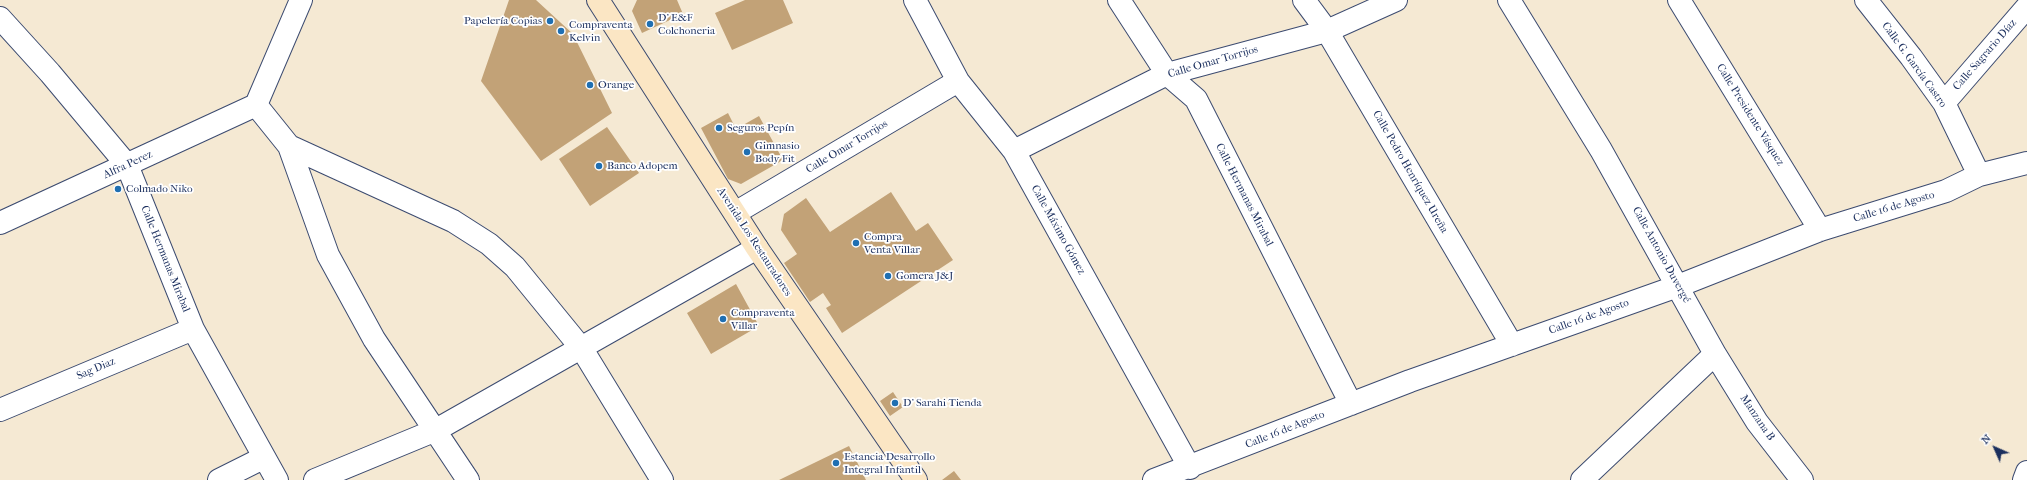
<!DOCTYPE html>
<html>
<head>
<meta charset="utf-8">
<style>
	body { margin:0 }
	#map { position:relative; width:2027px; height:480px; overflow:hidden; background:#f5e9d3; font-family:"IM FELL French Canon",serif }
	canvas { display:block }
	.north { position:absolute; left:1975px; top:428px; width:40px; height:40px; -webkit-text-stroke:3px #fff; paint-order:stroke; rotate:315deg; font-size:11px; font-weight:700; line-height:16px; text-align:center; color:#1b2f5e }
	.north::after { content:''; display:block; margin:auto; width:14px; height:18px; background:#1b2f5e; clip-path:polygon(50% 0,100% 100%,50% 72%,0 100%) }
</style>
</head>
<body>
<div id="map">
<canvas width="2027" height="480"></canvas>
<div class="north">N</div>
</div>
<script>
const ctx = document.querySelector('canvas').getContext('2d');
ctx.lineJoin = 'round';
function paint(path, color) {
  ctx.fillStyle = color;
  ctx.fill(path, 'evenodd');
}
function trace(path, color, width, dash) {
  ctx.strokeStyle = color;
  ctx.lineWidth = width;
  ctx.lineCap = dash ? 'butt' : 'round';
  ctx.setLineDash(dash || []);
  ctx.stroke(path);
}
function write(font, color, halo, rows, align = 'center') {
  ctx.font = font + ' "IM FELL French Canon",serif';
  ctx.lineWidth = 3.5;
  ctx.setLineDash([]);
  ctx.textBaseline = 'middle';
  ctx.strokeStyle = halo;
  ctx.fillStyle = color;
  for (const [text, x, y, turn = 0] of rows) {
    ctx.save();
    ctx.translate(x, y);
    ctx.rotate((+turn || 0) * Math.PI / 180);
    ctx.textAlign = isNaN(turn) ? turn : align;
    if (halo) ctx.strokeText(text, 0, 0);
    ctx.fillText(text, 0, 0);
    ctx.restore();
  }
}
paint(new Path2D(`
	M509,0h27l37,34 39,79 -71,48 -60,-80z
	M637,0h40l6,14 -41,19 -10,-22z
	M745,0h38l10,23 -61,27 -17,-37z
	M728,113l8,16 23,-13 24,44 -42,24 -13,-5 -27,-51z
	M607,127l32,46 -49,33 -31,-47z
	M891,192l25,39 12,-8 25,37 -111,73 -16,-25 5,-3 -8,-12 -13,9 -26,-39 13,-9 -16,-24 3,-16 22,-16 24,34z
	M736,284l23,42 -48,28 -24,-41z
	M893,392l10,15 -13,9 -10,-15z
	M849,446l17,34h-87z
	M954,471l7,9h-19z`), '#c2a277');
const street = new Path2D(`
	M915,0l43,81 56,70 176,317
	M1119,0l48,74 29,25 155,305
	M1304,0l23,31 185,314
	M1509,0l92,150 114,204 -133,126
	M1679,0l141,230
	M1866,0l45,57 33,46 35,72
	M0,18l50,55 77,92 66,164 84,151
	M1944,103l83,-96
	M256,105l33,41 164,75 36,23 26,23 67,82 80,131
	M256,105l45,-105
	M289,146l39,109 46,84 94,141
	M1014,151l153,-77 160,-43 69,-31
	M735,213l223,-132
	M0,223l256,-118
	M1715,354l42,68 45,58
	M0,410l193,-81
	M219,480l44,-22
	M315,480l121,-50 321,-182
	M1154,480l256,-99 268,-95 142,-56 126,-39 33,-16 48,-12
	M2024,480l3,-8`);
const secondary = new Path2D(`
	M598,0l159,248 159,232`);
trace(street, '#3c4b70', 24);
trace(secondary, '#3c4b70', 24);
trace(street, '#fff', 22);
trace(secondary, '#fbe6c4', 22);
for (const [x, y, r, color] of [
	[550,21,4,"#1f6fb2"],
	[650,24,4,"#1f6fb2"],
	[561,31,4,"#1f6fb2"],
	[590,85,4,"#1f6fb2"],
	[719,128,4,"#1f6fb2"],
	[747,152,4,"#1f6fb2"],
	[599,166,4,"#1f6fb2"],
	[118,189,4,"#1f6fb2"],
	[856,243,4,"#1f6fb2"],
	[888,276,4,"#1f6fb2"],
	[723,319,4,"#1f6fb2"],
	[895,403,4,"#1f6fb2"],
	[836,463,4,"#1f6fb2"]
]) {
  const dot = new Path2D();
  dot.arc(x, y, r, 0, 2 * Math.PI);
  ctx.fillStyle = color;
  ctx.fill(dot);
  trace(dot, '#fff', 1.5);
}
write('11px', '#1b2f5e', '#fff', [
	["D' E&F",658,18],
	["Colchoneria",658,31],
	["Papelería Copias",542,21,"right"],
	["Compraventa",569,25],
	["Kelvin",569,38],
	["Orange",598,85],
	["Seguros Pepín",727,128],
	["Gimnasio",755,146],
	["Body Fit",755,159],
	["Banco Adopem",607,166],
	["Colmado Niko",126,189],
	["Compra",864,237],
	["Venta Villar",864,250],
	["Gomera J&J",896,276],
	["Compraventa",731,313],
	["Villar",731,326],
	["D' Sarahi Tienda",903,403],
	["Estancia Desarrollo",844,457],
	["Integral Infantil",844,470]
], 'left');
write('11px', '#1b2f5e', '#fff', [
	["Calle Sagrario Díaz",1985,55,-49],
	["Calle Omar Torrijos",1213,62,-16],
	["Calle G. García Castro",1914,65,54],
	["Calle Presidente Vásquez",1750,115,58],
	["Calle Omar Torrijos",847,147,-31],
	["Alfra Perez",128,165,-25],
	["Calle Pedro Henríquez Ureña",1410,172,60],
	["Calle Hermanas Mirabal",1244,195,63],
	["Calle 16 de Agosto",1894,207,-17],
	["Calle Máximo Gómez",1058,230,61],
	["Avenida Los Restauradores",754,242,57],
	["Calle Antonio Duvergé",1661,255,61],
	["Calle Hermanas Mirabal",165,259,68],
	["Calle 16 de Agosto",1589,317,-20],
	["Sag Diaz",96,369,-23],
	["Manzana B",1757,418,56],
	["Calle 16 de Agosto",1285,430,-22]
]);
</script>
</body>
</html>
